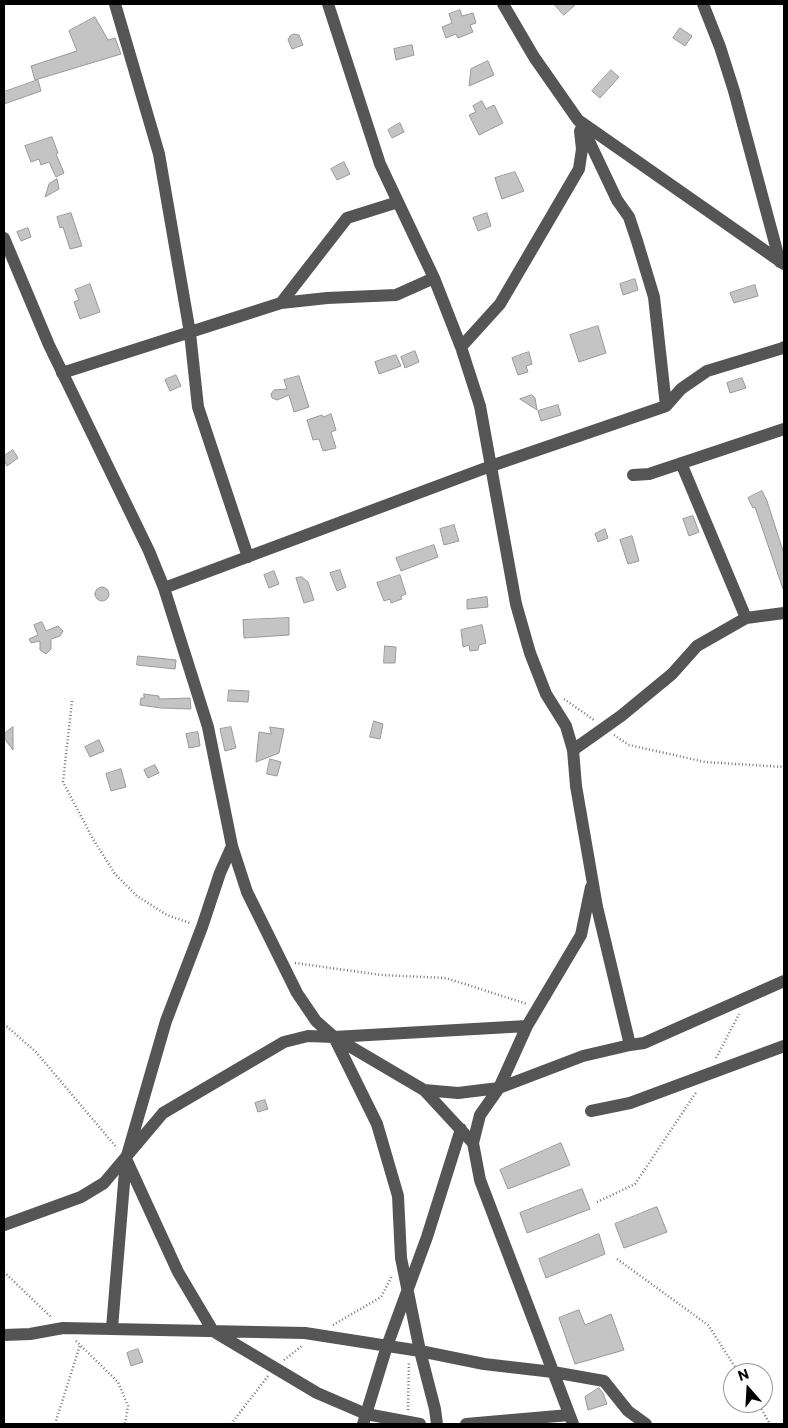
<!DOCTYPE html>
<html>
<head>
<meta charset="utf-8">
<style>
	body { margin:0 }
	#map { position:relative; width:788px; height:1428px; overflow:hidden; background:#fff; font-family:Commissioner,sans-serif }
	canvas { display:block }
	.frame { position:absolute; inset:0; border:5px solid #000; pointer-events:none }
	.north { position:absolute; left:723px; top:1363px; width:50px; height:50px; box-sizing:border-box; background:#fff; border:1px solid #999; border-radius:50%; rotate:341deg; font-size:14px; font-weight:700; line-height:20px; text-align:center; color:#000 }
	.north::after { content:''; display:block; margin:auto; width:18px; height:22px; background:#000; clip-path:polygon(50% 0,100% 100%,50% 72%,0 100%) }
</style>
</head>
<body>
<div id="map">
<canvas width="788" height="1428"></canvas>
<div class="frame"></div>
<div class="north">N</div>
</div>
<script>
const ctx = document.querySelector('canvas').getContext('2d');
ctx.lineJoin = 'round';
function paint(path, color) {
  ctx.fillStyle = color;
  ctx.fill(path, 'evenodd');
}
function trace(path, color, width, dash) {
  ctx.strokeStyle = color;
  ctx.lineWidth = width;
  ctx.lineCap = dash ? 'butt' : 'round';
  ctx.setLineDash(dash || []);
  ctx.stroke(path);
}
const building = new Path2D(`
	M554,4h22l-12,11z
	M460,10l2,6 11,-3 3,10 -6,2 3,7 -15,6 -2,-4 -10,4 -4,-11 10,-4 -3,-9z
	M95,17l13,23 7,-2 6,16 -86,26 -4,-14 46,-15 -8,-20z
	M680,28l12,8 -7,10 -12,-8z
	M294,34l5,1 4,10 -11,4 -4,-9 2,-4z
	M412,45l2,10 -18,5 -2,-11z
	M488,61l6,14 -25,11 2,-17z
	M611,70l8,7 -19,21 -8,-7z
	M38,80l3,11 -37,13v-12z
	M482,101l4,8 8,-4 9,18 -24,12 -10,-20 7,-3 -3,-6z
	M400,123l4,9 -12,6 -4,-8z
	M52,137l6,16 -2,1 8,19 -8,4 -7,-15 -8,3 -2,-6 -8,3 -6,-16z
	M344,162l6,12 -13,6 -6,-11z
	M515,172l9,19 -22,8 -7,-21z
	M57,179l2,10 -14,8 4,-13z
	M71,213l11,33 -12,3 -7,-22 -3,1 -3,-11z
	M487,213l4,13 -13,5 -5,-13z
	M28,228l3,9 -10,4 -4,-9z
	M635,279l3,11 -15,5 -3,-11z
	M90,284l10,28 -20,7 -6,-17 5,-2 -4,-10z
	M755,285l3,11 -24,7 -4,-10z
	M598,326l8,27 -27,9 -9,-27z
	M415,351l4,11 -14,6 -4,-11z
	M529,352l3,12 -6,2 2,6 -10,3 -6,-17z
	M396,355l5,11 -22,8 -4,-12z
	M176,375l5,11 -11,5 -5,-11z
	M299,376l10,31 -15,5 -5,-17 -12,5 -5,-2 -1,-4 3,-4 13,-1 -3,-9z
	M742,378l4,10 -16,5 -3,-10z
	M532,395l3,3 2,12 -17,-11z
	M558,405l3,10 -20,6 -3,-10z
	M331,414l5,16 -5,2 5,16 -13,3 -4,-12 -6,1 -6,-20 15,-5 1,2z
	M13,450l5,8 -11,8 -3,-6v-4z
	M762,491l5,10 17,53v35h-1l-28,-82 -2,1 -5,-10z
	M693,516l6,16 -10,4 -6,-17z
	M454,525l5,16 -15,4 -4,-16z
	M605,529l3,9 -10,4 -3,-8z
	M632,536l7,25 -11,3 -8,-24z
	M434,545l4,12 -37,14 -5,-13z
	M340,570l6,17 -9,4 -7,-18z
	M274,571l5,13 -10,4 -5,-13z
	M400,575l6,19 -5,2 1,3 -11,4 -1,-4 -6,2 -7,-18z
	M302,577l6,5 6,18 -10,3 -8,-25z
	M95 594a7 7 0 1 1 14 0a7 7 0 1 1-14 0Z
	M487,597l1,10 -21,2v-9z
	M289,618v17l-45,3 -1,-18z
	M42,622l4,9 12,-5 5,5 -3,5 -9,3v10l-5,5 -6,-4v-9l-9,2 -2,-4 9,-4 -4,-10z
	M482,625l4,18 -7,2 -1,5 -8,1 -1,-6 -6,2 -2,-17z
	M385,646l11,1 -1,16h-11z
	M138,656l38,4 -1,9 -38,-4z
	M229,690l20,1 -1,11 -20,-1z
	M144,694l15,2v3l31,-1 1,11 -30,-1 -21,-3 1,-7h3z
	M374,721l9,3 -3,15 -10,-2z
	M13,727v23l-9,-12v-4z
	M231,727l5,21 -11,3 -5,-22z
	M270,727l14,2 -5,24 -23,9 3,-30 12,2z
	M198,732l2,14 -11,2 -3,-14z
	M99,740l5,11 -14,6 -5,-10z
	M270,759l11,3 -4,14 -10,-2z
	M155,765l4,8 -11,5 -4,-8z
	M121,769l5,18 -15,4 -5,-17z
	M265,1100l3,9 -10,3 -3,-9z
	M561,1143l9,22 -62,24 -8,-19z
	M582,1189l8,20 -63,24 -7,-20z
	M657,1207l10,25 -43,16 -9,-24z
	M599,1234l6,20 -59,24 -7,-19z
	M579,1310l6,15 26,-11 13,36 -49,14 -16,-46z
	M138,1349l5,13 -12,4 -4,-13z
	M599,1388l4,5 4,11 -19,6 -3,-13z`);
paint(building, '#c4c4c4');
trace(building, '#999', 1);
trace(new Path2D(`
	M564,699l30,21
	M72,701l-9,81 30,57 22,35 22,22 30,19 23,8
	M614,735l15,10 76,17 79,5
	M295,963l86,12 65,3 81,26
	M4,1024l32,28 81,96
	M716,1058l23,-44
	M597,1202l38,-18 62,-93
	M617,1259l91,66 31,48
	M4,1272l48,46
	M333,1325l48,-28 11,-21
	M76,1341l42,41 10,24 -3,18
	M284,1360l19,-15
	M758,1403l12,21
	M408,1410l1,-49
	M55,1424l25,-79
	M231,1424l37,-48`), '#777', 2.5, [1, 2.5]);
trace(new Path2D(`
	M115,4l44,150 31,179 8,74 50,150
	M328,4l52,160 54,114 27,69 19,59 36,198 14,49 16,41 20,32 7,24 3,36 21,121 33,138
	M503,4l31,53 44,63 206,144
	M703,4l17,43 14,44 46,171
	M580,122l37,78 12,17 8,24 17,56 12,109
	M4,238l45,107 100,206 15,37 44,139 24,119 15,46 50,101 19,28 18,16 90,53 49,53
	M281,303l46,-5 69,-3 38,-17
	M461,347l39,-43 79,-135 3,-20 -2,-18
	M62,373l219,-70 66,-85 51,-16
	M681,463l65,155
	M633,475l16,-1 135,-45
	M164,588l327,-122 175,-60 15,-17 26,-18 76,-23 1,-1
	M573,750l48,-34 51,-42 25,-28 49,-28 38,-5
	M334,1037l43,87 21,72 3,62 19,93 15,58 2,15
	M424,1090l34,3 41,-5 28,-62 54,-91 10,-48
	M591,1111l39,-8 154,-57
	M127,1161l51,111 35,59 104,62 49,21 54,10
	M4,1225l77,-28 23,-14 59,-70 121,-71 24,-6 26,1 193,-11
	M112,1328l14,-169 40,-138 36,-94 18,-54 12,-27
	M4,1335l26,-1 33,-6 242,5 115,18 64,13 69,8 51,9 24,30 18,13
	M363,1424l24,-78 40,-109 34,-108
	M466,1424l103,-9
	M573,1424l-93,-244 -7,-37 7,-28 19,-27 84,-32 47,-11 14,-2 140,-62`), '#555', 12);
</script>
</body>
</html>
